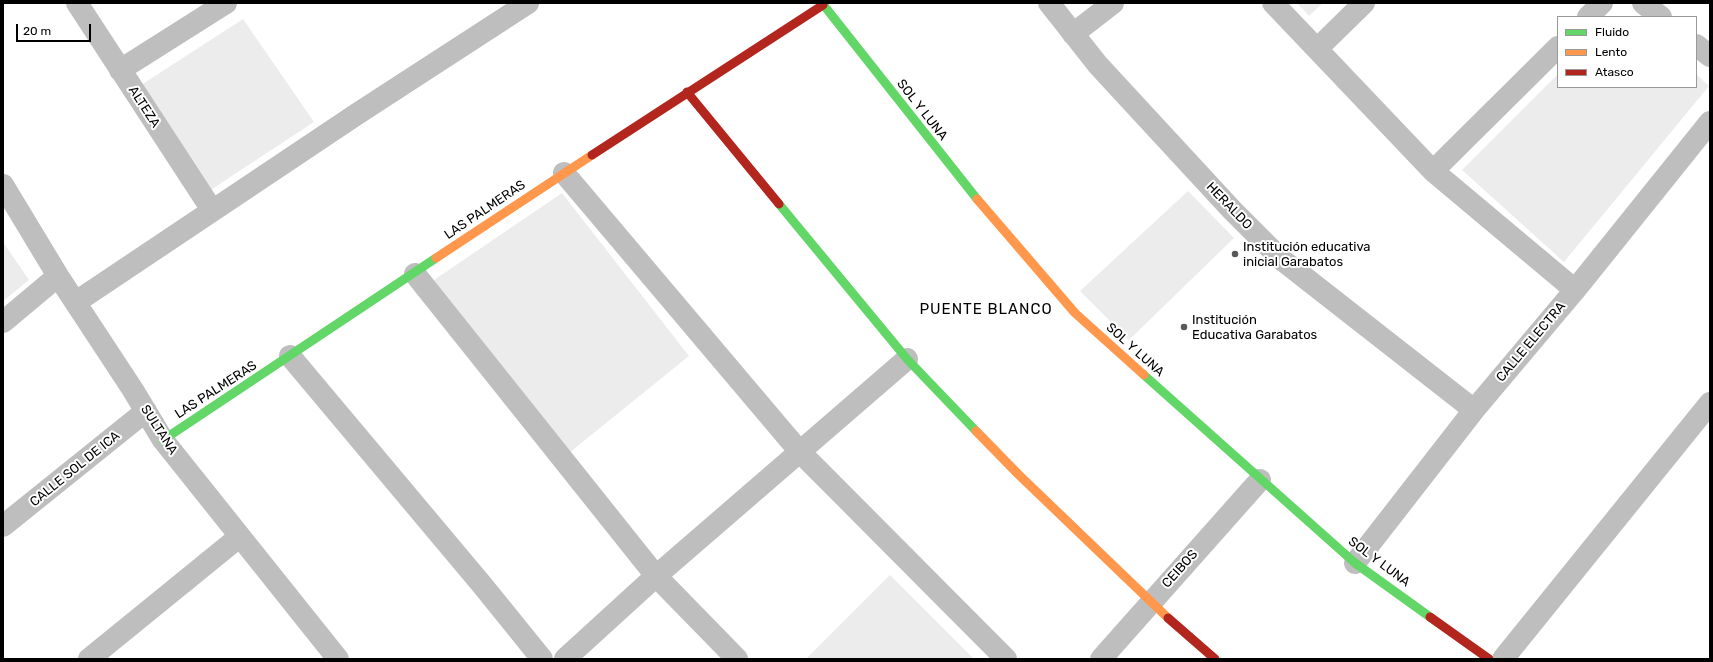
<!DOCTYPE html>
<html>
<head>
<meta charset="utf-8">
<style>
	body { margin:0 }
	#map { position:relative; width:1713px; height:662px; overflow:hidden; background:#fff; font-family:Rubik,sans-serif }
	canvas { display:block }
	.frame { position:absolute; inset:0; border:4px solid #000; pointer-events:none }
	.legend { position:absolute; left:1557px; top:16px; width:140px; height:72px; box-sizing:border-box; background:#fff; border:1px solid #999; margin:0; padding:5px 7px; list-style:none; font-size:12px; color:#000 }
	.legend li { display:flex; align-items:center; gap:8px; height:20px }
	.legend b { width:20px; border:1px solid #999 }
	.scale { position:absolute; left:16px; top:24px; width:75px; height:18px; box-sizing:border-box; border:2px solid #000; border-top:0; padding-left:5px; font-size:12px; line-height:14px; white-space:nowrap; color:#000; -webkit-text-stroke:3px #fff; paint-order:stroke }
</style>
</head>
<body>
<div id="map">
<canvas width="1713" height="662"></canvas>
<div class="frame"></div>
<ul class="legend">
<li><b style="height:5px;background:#63d668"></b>Fluido</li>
<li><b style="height:5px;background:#ff974d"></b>Lento</li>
<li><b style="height:5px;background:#b3261e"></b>Atasco</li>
</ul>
<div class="scale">20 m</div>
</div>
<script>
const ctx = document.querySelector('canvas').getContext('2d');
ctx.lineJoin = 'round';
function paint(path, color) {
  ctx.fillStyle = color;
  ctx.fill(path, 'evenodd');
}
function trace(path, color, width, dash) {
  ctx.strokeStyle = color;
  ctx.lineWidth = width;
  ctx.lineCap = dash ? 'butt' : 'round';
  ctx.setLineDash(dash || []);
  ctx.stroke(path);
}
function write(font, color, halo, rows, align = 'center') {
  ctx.font = font + ' Rubik,sans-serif';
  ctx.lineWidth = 4;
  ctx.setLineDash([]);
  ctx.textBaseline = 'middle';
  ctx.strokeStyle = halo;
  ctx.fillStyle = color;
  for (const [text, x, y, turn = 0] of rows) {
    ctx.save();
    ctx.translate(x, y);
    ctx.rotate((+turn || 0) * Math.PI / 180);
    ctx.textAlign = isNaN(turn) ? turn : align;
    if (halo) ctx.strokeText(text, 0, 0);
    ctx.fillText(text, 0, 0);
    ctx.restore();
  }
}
paint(new Path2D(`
	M1297,3h26l-14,13z
	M243,19l71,103 -105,69 -68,-106z
	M1558,74v13h138v-13l13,12 -145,176 -102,-92z
	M1188,191l46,47 -105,102 -49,-49z
	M562,193l127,163 -120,97 -138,-171z
	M3,242l26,38 -26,21z
	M890,575l84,84h-168z`), '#ececec');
trace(new Path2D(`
	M77,3l135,207
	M1049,3l49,62 134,145 49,49 193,151
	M1273,3l160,168 142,119
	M1643,3l18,14
	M1588,17l14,-14
	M1073,34l40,-31
	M1696,45l14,11
	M1317,49l47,-46
	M120,70l106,-67
	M1433,171l125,-124
	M564,173l236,279 206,207
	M3,185l55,91 75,114 30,50 175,219
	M415,274l241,302 81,83
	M76,302l281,-188 171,-111
	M3,322l55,-46
	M290,356l193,230 59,73
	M3,526l143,-115
	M1355,563l119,-153 101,-120 135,-168
	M89,659l150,-122
	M565,659l91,-83 251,-217
	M1101,659l159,-179
	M1503,659l207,-256`), '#bebebe', 22);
trace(new Path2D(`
	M822,3l155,196
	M779,204l128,155 69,72
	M1144,375l211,188 75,54
	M163,440l273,-182`), '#63d668', 9);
trace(new Path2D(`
	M977,199l98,114 69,62
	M436,258l156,-103
	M976,431l43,44 149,143`), '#ff974d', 9);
trace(new Path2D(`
	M687,92l92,112
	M592,155l231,-150
	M1430,617l59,42
	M1168,618l47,41`), '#b3261e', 9);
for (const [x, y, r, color] of [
	[1235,254,4,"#595959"],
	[1184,327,4,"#595959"]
]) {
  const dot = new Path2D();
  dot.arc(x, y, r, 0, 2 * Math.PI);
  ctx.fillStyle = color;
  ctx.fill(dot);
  trace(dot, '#fff', 1.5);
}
write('13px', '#000', '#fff', [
	["ALTEZA",144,107,57],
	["SOL Y LUNA",922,110,52],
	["HERALDO",1229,206,46],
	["LAS PALMERAS",485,210,-34],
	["CALLE ELECTRA",1531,342,-50],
	["SOL Y LUNA",1135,350,42],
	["LAS PALMERAS",216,390,-33],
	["SULTANA",159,430,57],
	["CALLE SOL DE ICA",75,469,-39],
	["SOL Y LUNA",1379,562,37],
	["CEIBOS",1180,569,-48]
]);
write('13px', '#000', '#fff', [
	["Institución educativa",1243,247],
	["inicial Garabatos",1243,262],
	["Institución",1192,320],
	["Educativa Garabatos",1192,335]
], 'left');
ctx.letterSpacing = '1px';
write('15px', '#000', '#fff', [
	["PUENTE BLANCO",986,310]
]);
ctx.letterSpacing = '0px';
</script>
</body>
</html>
